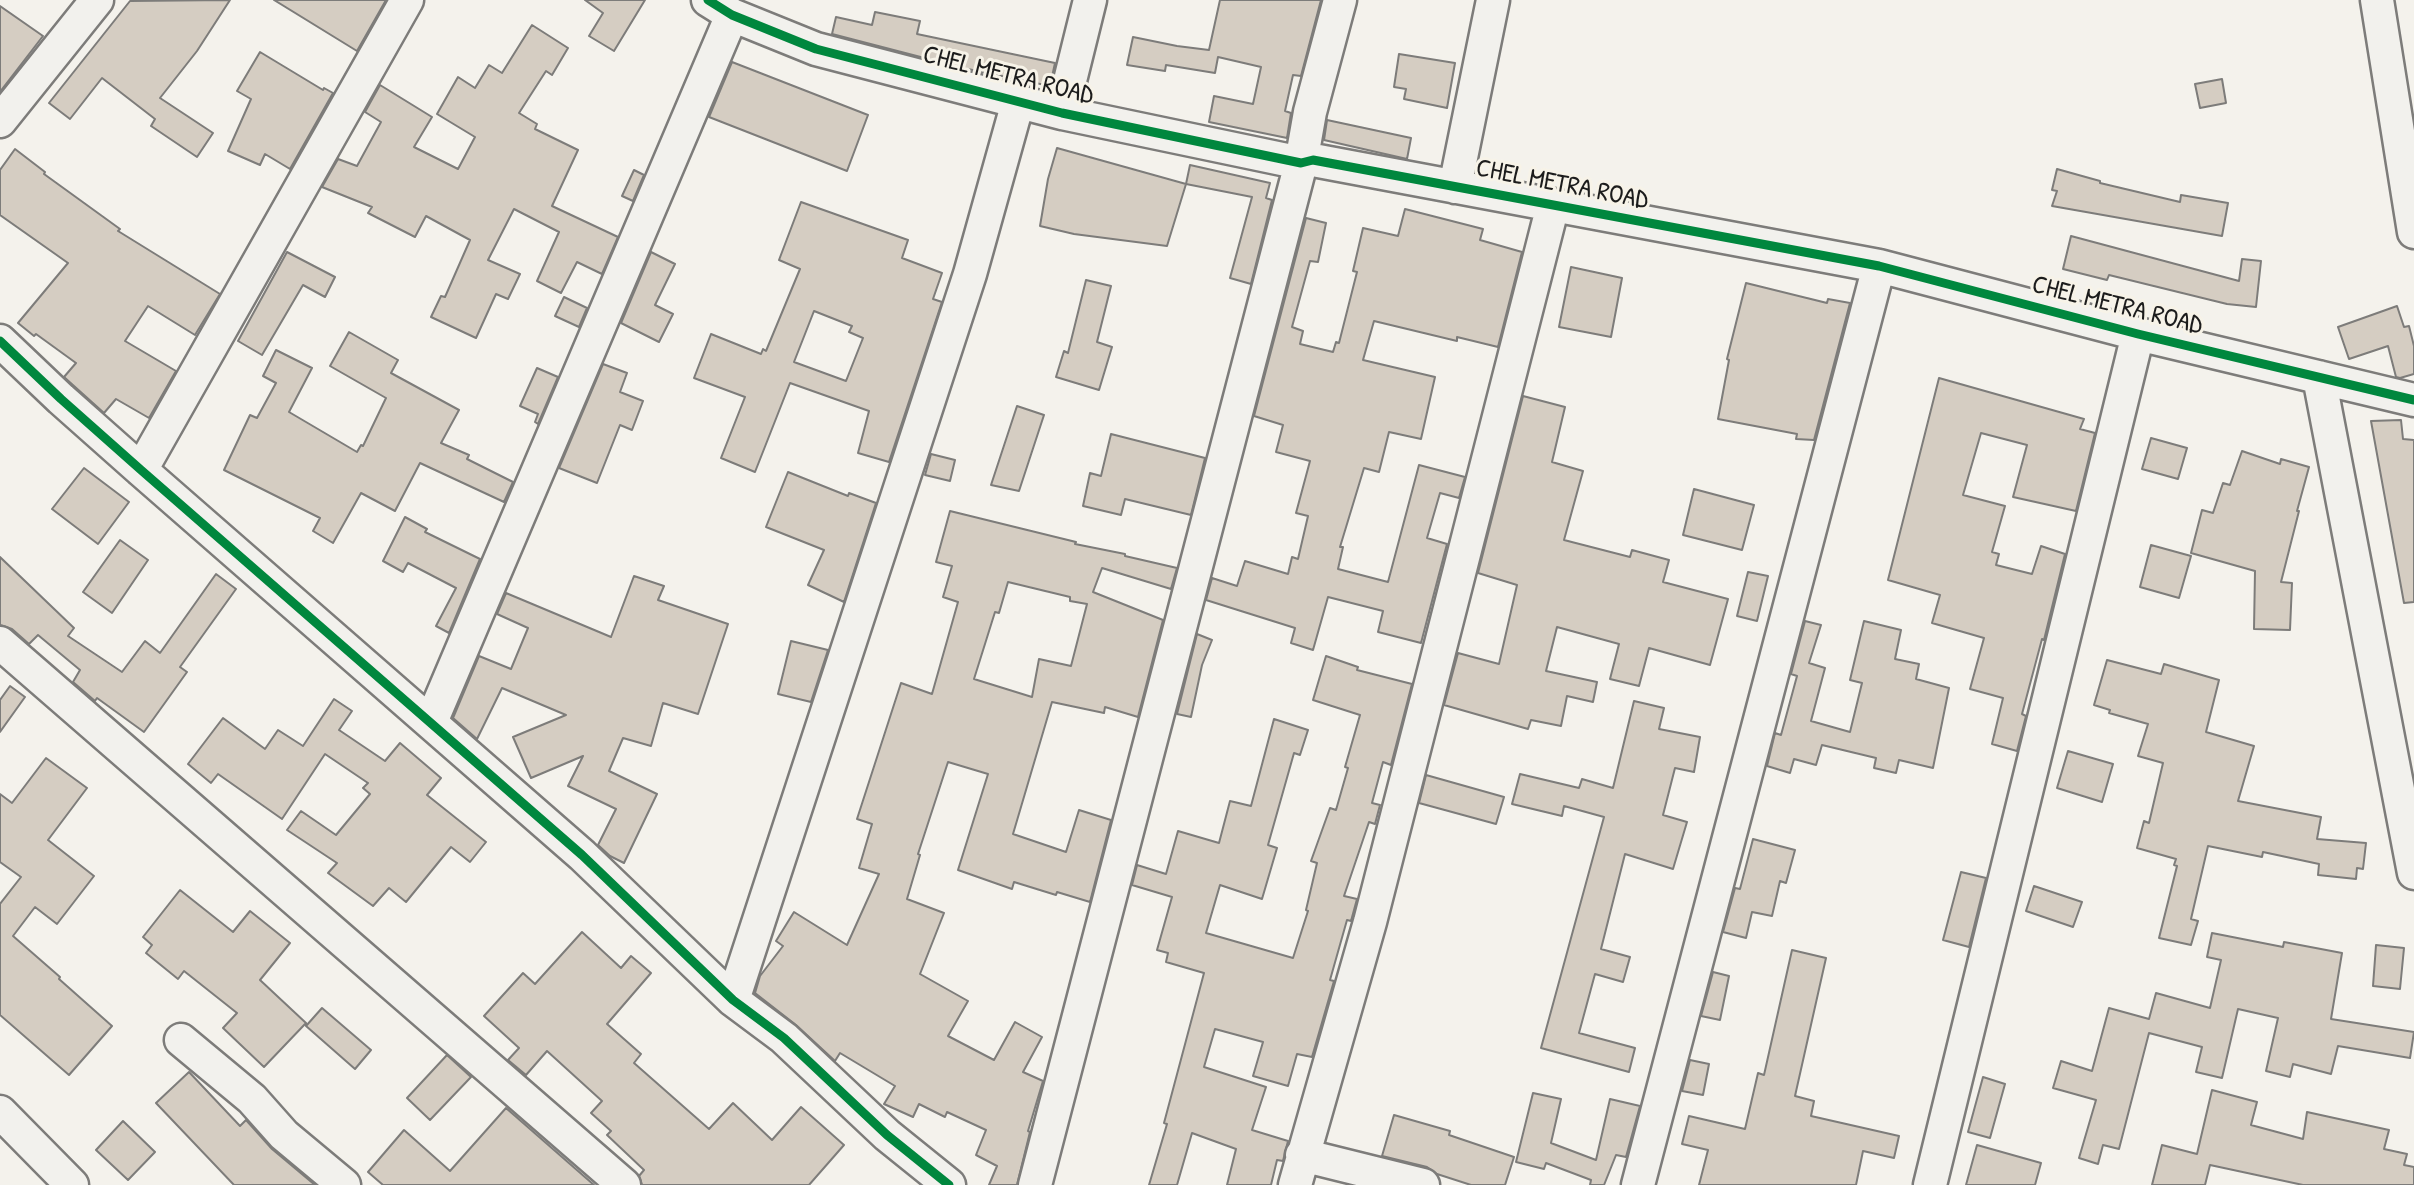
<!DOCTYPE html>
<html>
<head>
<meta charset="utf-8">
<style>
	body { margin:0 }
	canvas { display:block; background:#f4f2ec }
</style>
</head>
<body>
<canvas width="2414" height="1185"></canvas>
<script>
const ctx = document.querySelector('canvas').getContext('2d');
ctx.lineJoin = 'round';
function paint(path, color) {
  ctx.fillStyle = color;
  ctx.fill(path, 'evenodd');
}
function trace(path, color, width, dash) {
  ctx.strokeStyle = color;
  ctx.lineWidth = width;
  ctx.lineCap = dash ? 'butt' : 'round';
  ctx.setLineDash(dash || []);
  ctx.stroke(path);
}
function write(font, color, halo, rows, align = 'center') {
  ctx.font = font + ' "Patrick Hand",sans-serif';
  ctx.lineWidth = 6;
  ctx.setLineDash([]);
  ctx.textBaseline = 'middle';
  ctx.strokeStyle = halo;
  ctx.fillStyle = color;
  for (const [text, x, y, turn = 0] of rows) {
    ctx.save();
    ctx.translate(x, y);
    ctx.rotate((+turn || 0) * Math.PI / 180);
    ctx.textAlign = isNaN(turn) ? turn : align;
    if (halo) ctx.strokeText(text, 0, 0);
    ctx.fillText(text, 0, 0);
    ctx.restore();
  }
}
const building = new Path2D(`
	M230,0l-33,51 -37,47 53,35 -16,24 -46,-31 4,-7 -53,-41 -32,41 -21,-16 81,-102z
	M274,0h112l-29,51z
	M585,0h60l-31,51 -25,-15 14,-23z
	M1220,0h101l-20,76 -8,-1 -8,36 6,2 -4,25 -78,-16 5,-26 39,8 8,-37 -43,-10 -3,16 -49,-8 -1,6 -38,-6 6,-28 44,9 32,4z
	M0,6l43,30 -43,56z
	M875,12l45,9 -3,13 138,29 -5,23 -87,-18 -131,-34 4,-17 36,8z
	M532,25l36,23 -16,27 -6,-4 -27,42 18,11 -2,5 43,21 -26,56 66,31 -16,37 -25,-12 -16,31 -24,-12 22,-49 -45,-23 -26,51 32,14 -12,25 -12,-5 -20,44 -45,-21 10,-21 4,1 25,-57 -44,-24 -11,21 -47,-24 4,-6 -50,-20 16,-28 19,7 24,-44 -16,-10 15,-27 52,32 -18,30 44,22 17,-32 -38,-23 21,-37 17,11 14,-23 13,8z
	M260,52l63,38 1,-2 9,5 -43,76 -25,-15 -5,11 -32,-14 23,-52 -14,-8z
	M1399,54l56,9 -8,45 -43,-9 2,-10 -12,-2z
	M732,62l136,53 -21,56 -138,-54z
	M2222,79l4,24 -26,5 -5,-24z
	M1327,120l84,18 -4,21 -83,-19z
	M1057,148l129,36 -19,62 -93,-12 -34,-8 8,-47z
	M15,149l30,23 -1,2 76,55 -2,2 102,63 -25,41 -47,-29 -23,35 51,30 -27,47 -33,-19 -12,14 -40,-36 12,-14 -40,-29 -2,2 -16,-13 50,-60 -68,-48v-45z
	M1190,165l80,18 -4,15 6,2 -21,84 -21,-6 22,-81 -66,-13z
	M2057,169l43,12v2l80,19 1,-7 47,8 -6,33 -170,-30 5,-15 -5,-1z
	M634,170l10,5 -11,26 -11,-5z
	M801,202l107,38 -6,18 40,15 -9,26 9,3 -53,160 -31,-9 11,-42 -79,-28 -35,89 -34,-14 24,-61 -51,-19 17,-44 50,20 2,-5 3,2 34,-82 -21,-9zM814,311l38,15 -3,6 14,6 -17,43 -52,-19z
	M1405,209l78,20 -3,11 42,12 -24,95 -41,-10v4l-83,-20 -11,39 72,17 -14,62 -32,-7 -10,40 -15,-4 -24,79h3l-5,22 50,13 31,-117 46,12 -6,21 -19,-5 -13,45 20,6 -26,99 -43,-11 5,-21 -55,-14 -15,53 -22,-7 4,-15 -89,-28 6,-22 25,8 8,-25 43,13 4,-17 6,2 10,-43 -12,-3 14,-52 -34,-9 7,-27 -29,-9 52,-198 20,5 -8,39 -8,-1 -18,66 11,4 -3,13 33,8 3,-10 3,1 18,-71 -4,-1 10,-43 35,8z
	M2071,236l168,45 3,-22 19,2 -5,46 -29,-3 -118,-29 -2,5 -44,-11z
	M287,252l48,25 -10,20 -22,-12 -41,70 -24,-14z
	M651,252l24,12 -20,41 18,9 -14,28 -38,-19z
	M1571,267l51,11 -11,59 -52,-10z
	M1086,280l25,6 -14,56 15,5 -13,43 -43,-13 8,-26 4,2z
	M1746,283l81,20 1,-4 22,4 -36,137 -18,-1 1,-5 -79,-15 11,-59 -2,-1z
	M564,297l23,11 -8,19 -24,-11z
	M2397,306l7,21 5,-1 5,20v28l-14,4 -4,-1 -8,-31 -39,13 -11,-32z
	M349,332l49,28 -7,13 68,37 -18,33 28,12 -2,4 46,23 -9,20 -84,-39 -25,48 -34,-18 -28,50 -20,-12 7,-13 -96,-48 26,-55 7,3 19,-35 -13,-7 13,-26 36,18 -23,44 68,40 4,-7 2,1 23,-48 -56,-32z
	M603,364l24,9 -7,19 23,9 -11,29 -12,-5 -23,58 -38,-15z
	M537,368l21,9 -20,47 -3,-2 3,-8 -18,-8z
	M1939,378l145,41 -4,10 15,4 -19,78 -63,-14 14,-52 -46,-12 -18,62 42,11 -13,46 7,2 -3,11 36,9 9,-28 24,8 -21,86 -2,-1 -20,75 4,2 -9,35 -25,-7 11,-46 -33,-9 14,-51 -52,-15 8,-28 -52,-15z
	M1523,396l42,11 -13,55 31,9 -19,69 66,17 2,-7 37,10 -6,22 65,17 -18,66 -61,-17 -10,38 -29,-7 9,-35 -62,-17 -11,44 51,11 -4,20 -26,-6 -6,30 -30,-6 -3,9 -84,-24 14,-52 41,11 18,-79 -39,-12z
	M1017,406l27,9 -25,76 -28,-6z
	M2401,420l2,19 11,1v162l-10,1 -33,-182z
	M1111,434l94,24 -14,57 -66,-16 -4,16 -38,-9 7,-33 11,3z
	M2151,438l36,10 -9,31 -36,-10z
	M2242,451l38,13 1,-5 28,8 -12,44h2l-18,71 11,1 -2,47 -36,-1 1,-58 -64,-18 11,-43 11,3 10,-30 7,2z
	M931,454l24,6 -5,21 -25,-6z
	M84,468l45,34 -31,42 -46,-35z
	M788,472l60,24 1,-3 27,10 -32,99 -36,-17 16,-35 -58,-23z
	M1694,489l60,16 -12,45 -59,-15z
	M950,511l126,31 -1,2 50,10v2l52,12 -6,21 -69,-21 -9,24 70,28 -25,97 -33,-10 -1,6 -52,-11 -39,132 53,18 13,-42 32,10 -21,82 -33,-10 -1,3 -42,-13 -2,7 -54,-19 30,-96 -40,-12 -30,92 2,1 -13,44 37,14 -24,61 48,27 -20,35 46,24 21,-38 27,15 -19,35 20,9 -15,50 2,1 -13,53h-28l8,-19 -21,-11 10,-25 -39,-18 -2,5 -26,-13 -6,13 -29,-13 11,-18 -55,-33 -5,8 -39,-36 -41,-32 5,-17 23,-30 -7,-5 18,-29 53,33 32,-71 -20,-6 13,-44 -15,-5 44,-136 31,11 26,-92 -15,-5 9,-31 -16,-4zM1008,582l62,15v4l17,3 -16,62 -32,-7 -7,38 -58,-18 21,-67 4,1z
	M405,517l22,12 -2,3 55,27 -31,74 -13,-7 20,-38 -48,-25 -5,9 -20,-11z
	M120,540l28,20 -36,53 -29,-21z
	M2151,545l40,11 -12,42 -39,-11z
	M0,557l74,71 -6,8 54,36 23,-31 15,12 56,-79 20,15 -56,78 7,5 -43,60 -47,-34 -2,3 -22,-19 7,-12 -42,-35 -9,9 -17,-15 -12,-4z
	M1748,572l20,4 -11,45 -20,-5z
	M634,576l30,10 -6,14 70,24 -30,90 -35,-11 -12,43 -28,-8 -14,33 48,23 -33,69 -14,-7 -12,-11 18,-36 -48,-23 15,-30 -52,22 -18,-41 53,-22 -64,-27 -25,51 -24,-21 26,-62 32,13 17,-41 -31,-14 9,-21 105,44z
	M1805,621l16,4 -12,38 16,5 -14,53 39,11 12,-49 -12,-3 14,-59 37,9 -6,29 24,5 -3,15 33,9 -16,80 -34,-8 -3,13 -22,-5 2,-10 -54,-13 -6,20 -22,-6 -4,14 -23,-7 8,-33 6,2 16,-59 -6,-2z
	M1197,634l15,6 -10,25 -11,52 -14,-3z
	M791,641l37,9 -17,52 -33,-8z
	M1326,656l32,11 -1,3 55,14 -21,81 -8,-3 -11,41 8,2 -5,19 -6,-2 -25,74 13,3 -6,22 -4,-1 -17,60 4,1 -22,76 -15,-3 -9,32 -35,-10 10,-34 -48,-13 -11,38 62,20 -14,43 36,11 -5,20 -6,-1 -6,25h-44l9,-36 -44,-16 -15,52h-28l18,-61 -3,-1 40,-150 -38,-11 2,-9 -11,-3 15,-53 -40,-12 5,-20 29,9 12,-43 41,12 11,-42 21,5 23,-87 34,11 -8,25 -6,-2 -26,92 9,3 -15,51 -42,-14 -14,48 87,25 15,-47 -2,-1 11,-47 -6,-2 19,-53 6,2 12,-42 -3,-1 15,-52 -47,-15z
	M2107,660l54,14 3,-10 55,16 -13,52 48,14 -16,55 83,16 -4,22 49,4 -3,26 -6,-1 -1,11 -38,-4 1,-11 -56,-12 -1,5 -54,-11 -17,73 7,2 -7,24 -32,-7 18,-72 -3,-1 2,-6 -39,-11 7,-27 5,2 14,-60 -25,-7 10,-32 -39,-11 1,-3 -16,-5z
	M10,686l15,11 -25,35v-32z
	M334,699l18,12 -13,19 46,31 15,-18 41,35 -14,17 59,47 -16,20 -19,-15 -45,55 -17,-14 -16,18 -45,-33 9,-10 -50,-33 14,-19 35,24 34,-41 -7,-6 5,-5 -43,-29 -43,65 -64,-45 -7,9 -23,-19 35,-46 42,31 13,-19 25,16z
	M1634,701l30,7 -5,21 41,8 -6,35 -19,-4 -12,47 24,7 -14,47 -48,-15 -24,95 29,8 -7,25 -28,-8 -16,59 56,15 -6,24 -88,-24 63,-231 -40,-11 -2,10 -50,-12 8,-30 59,14 3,-9 31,9z
	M2068,751l45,13 -11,38 -45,-14z
	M46,758l41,30 -39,52 46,36 -37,48 -22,-17 -22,29 47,41 -1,2 53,47 -43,49 -69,-60v-111l21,-27 -21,-15v-68l12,9z
	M1426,775l78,22 -8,27 -77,-21z
	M1753,839l42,11 -9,33 -6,-2 -8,35 -20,-4 -6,26 -23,-6 12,-44 5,1z
	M1961,872l25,6 -17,69 -26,-7z
	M2034,886l48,16 -9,25 -47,-16z
	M180,890l53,42 17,-21 40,32 -30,37 46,43 -42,44 -41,-39 14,-15 -53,-42 -6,8 -32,-26 6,-8 -9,-8z
	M582,932l39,36 10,-12 20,17 -44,51 34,30 -7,9 75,66 24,-26 39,37 29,-33 43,38 -35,40h-167l-3,-9 5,-6 -37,-35 4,-4 -20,-18 11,-12 -55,-50 -21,24 -18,-15 11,-12 -35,-32 39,-43 12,11z
	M2212,933l71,14 1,-5 58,11 -11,66 83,13 -4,26 -72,-12 -7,28 -38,-10 -3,13 -24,-6 12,-53 -40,-9 -16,69 -26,-6 6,-25 -53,-14 -30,116 -16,-4 -5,19 -19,-6 17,-58 -43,-12 8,-27 31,10 17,-63 40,11 7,-26 54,15 11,-48 -14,-3z
	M2376,945l28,3 -4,41 -27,-3z
	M1792,950l34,8 -31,138 19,5 -3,15 88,20 -5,22 -31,-7 -7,34h-157l9,-35 -26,-6 7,-28 56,13 13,-56 6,2z
	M1713,972l16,4 -9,44 -19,-4z
	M322,1008l49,42 -16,19 -49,-43z
	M447,1055l24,22 -41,43 -23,-22z
	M1690,1060l19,4 -6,31 -21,-4z
	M189,1072l51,54 6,-6 26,29 43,36h-81l-78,-82z
	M1983,1077l22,7 -15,54 -22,-6z
	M2212,1090l45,12 -6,23 52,14 4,-27 82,18 -5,19 23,5 -3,11 10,2v18h-111l-93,-20 -5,20h-53l10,-40 35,9z
	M1533,1093l28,6 -10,44 45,17 14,-61 30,7 -14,51 -10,-2 -12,30h-14l1,-5 -45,-17 -2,6 -28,-7z
	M506,1108l88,77h-211l-15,-13 36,-42 46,41z
	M1394,1115l56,16 -1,4 65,22 -9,28h-34l-34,-11 -10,-7 -45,-11z
	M123,1121l32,31 -27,28 -32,-30z
	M1977,1145l64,18 -6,22h-69z`);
paint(building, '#d5cdc2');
trace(building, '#7d7c7a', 2);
const minor = new Path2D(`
	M708,0l24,15 84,34 246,64 239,50 12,-3 566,106 259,68 276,66
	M2377,0l37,232
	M1062,113l28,-113
	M0,121l97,-121
	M1455,187l38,-187
	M0,341l61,58 80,71 441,385 151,145 51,38 103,97 62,50
	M2319,377l95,496
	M141,470l266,-470
	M0,643l624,542
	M431,722l301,-707
	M733,1000l237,-726 48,-172
	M181,1040l71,59 32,36 60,50
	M0,1112l72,73
	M1302,1155l121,30
	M1035,1185l266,-1022 9,-51 30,-112
	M1295,1185l75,-263 183,-717
	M1638,1185l241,-919
	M1930,1185l208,-851`);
trace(minor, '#7d7c7a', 37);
trace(minor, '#f2f1ed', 32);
trace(new Path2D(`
	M708,0l24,15 84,34 246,64 239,50 12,-3 566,106 259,68 276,66
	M0,341l61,58 80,71 441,385 151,145 51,38 103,97 62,50`), '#00873e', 9);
write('26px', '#1c1c1c', '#f7f3e8', [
	["CHEL METRA ROAD",1008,76,14],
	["CHEL METRA ROAD",1562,185,11],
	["CHEL METRA ROAD",2117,306,14]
]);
</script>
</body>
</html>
